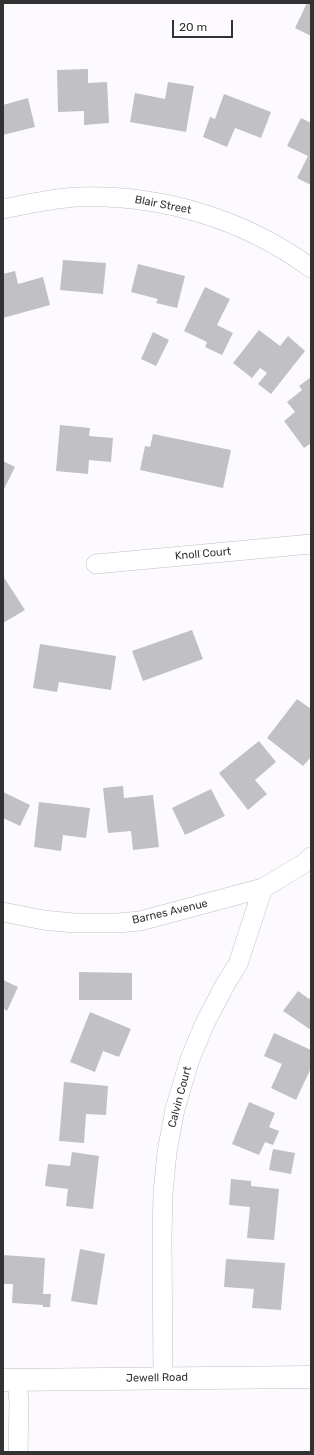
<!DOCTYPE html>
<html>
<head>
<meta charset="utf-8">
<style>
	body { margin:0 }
	#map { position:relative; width:314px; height:1455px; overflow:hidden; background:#fdfaff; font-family:Rubik,sans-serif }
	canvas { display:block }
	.frame { position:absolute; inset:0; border:4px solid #333233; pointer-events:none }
	.scale { position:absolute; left:172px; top:20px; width:61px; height:18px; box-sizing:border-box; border:2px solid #333233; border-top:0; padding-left:5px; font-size:12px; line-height:14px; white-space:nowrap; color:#333233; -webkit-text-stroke:3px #fff; paint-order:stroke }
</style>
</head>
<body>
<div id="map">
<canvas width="314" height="1455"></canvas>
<div class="frame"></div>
<div class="scale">20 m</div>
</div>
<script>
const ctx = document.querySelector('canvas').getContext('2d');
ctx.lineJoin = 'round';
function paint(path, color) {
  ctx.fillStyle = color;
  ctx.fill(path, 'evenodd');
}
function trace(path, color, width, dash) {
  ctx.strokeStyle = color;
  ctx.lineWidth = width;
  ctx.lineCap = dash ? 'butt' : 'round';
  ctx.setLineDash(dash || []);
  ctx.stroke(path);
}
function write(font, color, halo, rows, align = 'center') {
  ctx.font = font + ' Rubik,sans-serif';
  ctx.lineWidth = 4;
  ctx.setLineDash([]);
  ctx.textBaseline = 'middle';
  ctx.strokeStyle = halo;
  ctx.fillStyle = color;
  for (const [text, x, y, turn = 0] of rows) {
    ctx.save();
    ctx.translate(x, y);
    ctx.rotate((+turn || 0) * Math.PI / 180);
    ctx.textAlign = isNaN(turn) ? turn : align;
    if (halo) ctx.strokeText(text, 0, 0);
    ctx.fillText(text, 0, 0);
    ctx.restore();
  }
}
paint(new Path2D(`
	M307,3h4v33l-16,-8z
	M88,69v14l19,-1 2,41 -25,2v-14l-26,1 -1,-42z
	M168,82l26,4 -8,46 -56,-10 5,-29 30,6z
	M224,94l47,18 -10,26 -26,-10 -8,19 -24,-10 7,-20 5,2z
	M28,98l7,29 -32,8v-30z
	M301,118l10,5v62l-14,-7 11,-22 -21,-10z
	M63,260l43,3 -3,31 -43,-4z
	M138,264l47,12 -8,32 -21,-5 2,-4 -27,-7z
	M15,271l3,13 25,-7 7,28 -47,13v-44z
	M205,287l25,12 -13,26 16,8 -11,22 -17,-8 2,-5 -23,-11z
	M259,330l21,16 8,-10 17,15 -34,43 -13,-10 9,-11 -7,-5 -8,10 -19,-15z
	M153,332l16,8 -13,26 -15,-7z
	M311,377v66l-7,5 -20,-27 11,-9 -8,-10 15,-12 -3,-4z
	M60,425l30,3 -1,8 24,2 -2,24 -22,-2 -1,14 -32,-3z
	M153,434l78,16 -8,38 -83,-18 5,-24 5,1z
	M3,461l12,6 -12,24z
	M3,576l22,34 -22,13z
	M192,630l11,29 -60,22 -11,-30z
	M40,644l76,12 -5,34 -52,-8 -2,10 -24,-4z
	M297,699l14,10v48l-8,9 -36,-28z
	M259,741l17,21 -21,18 12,14 -19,16 -29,-37z
	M123,786l1,12 29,-3 6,52 -26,3 -2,-19 -23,2 -5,-45z
	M211,789l14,27 -40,19 -13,-27z
	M3,792l27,13 -10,21 -17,-8z
	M39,802l51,6 -4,30 -23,-3 -2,16 -27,-4z
	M79,972l53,1v27h-53z
	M3,980l15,7 -11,24 -4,-3z
	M298,991l11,8 2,-3v34l-28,-19z
	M90,1012l41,17 -12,28 -16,-6 -8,21 -25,-10z
	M274,1033l37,17v18l-15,32 -25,-12 11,-24 -18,-8z
	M64,1082l44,4 -2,29 -20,-1 -2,29 -25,-2z
	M249,1102l26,11 -6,14 10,4 -6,14 -8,-3 -6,13 -27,-11z
	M273,1149l22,4 -4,21 -22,-4z
	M72,1152l27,4 -6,53 -27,-3 2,-17 -23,-3 3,-22 22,2z
	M231,1179l20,2v5l28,3 -5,51 -27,-2 3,-31 -21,-2z
	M80,1249l25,5 -8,51 -26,-4z
	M3,1255l42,3 -2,36h8l-1,13h-7v-2l-31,-2 1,-19h-10z
	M226,1259l59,4 -4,47 -29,-2 2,-19 -30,-2z`), '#c0c0c5');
const minor = new Path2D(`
	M3,209c25,-5 50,-11 75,-12 83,-3 166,22 233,71
	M96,564l215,-20
	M3,912l40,8 31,3h44l22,-2 123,-33
	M163,1378l-1,-141 1,-44 4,-41 8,-43 15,-50 15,-36 21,-40 12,-19 25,-76 40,-24 8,-7
	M17,1380l2,22 -1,50`);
const tertiary = new Path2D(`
	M3,1380l308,-3`);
trace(minor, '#c1bec3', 20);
trace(tertiary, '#c1bec3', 23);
trace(minor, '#fff', 19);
trace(tertiary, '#fff', 22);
write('11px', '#333233', '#fff', [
	["Blair Street",163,205,11],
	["Knoll Court",203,554,-5],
	["Barnes Avenue",170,912,-13],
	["Calvin Court",180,1097,-75],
	["Jewell Road",157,1378,-1]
]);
</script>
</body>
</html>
